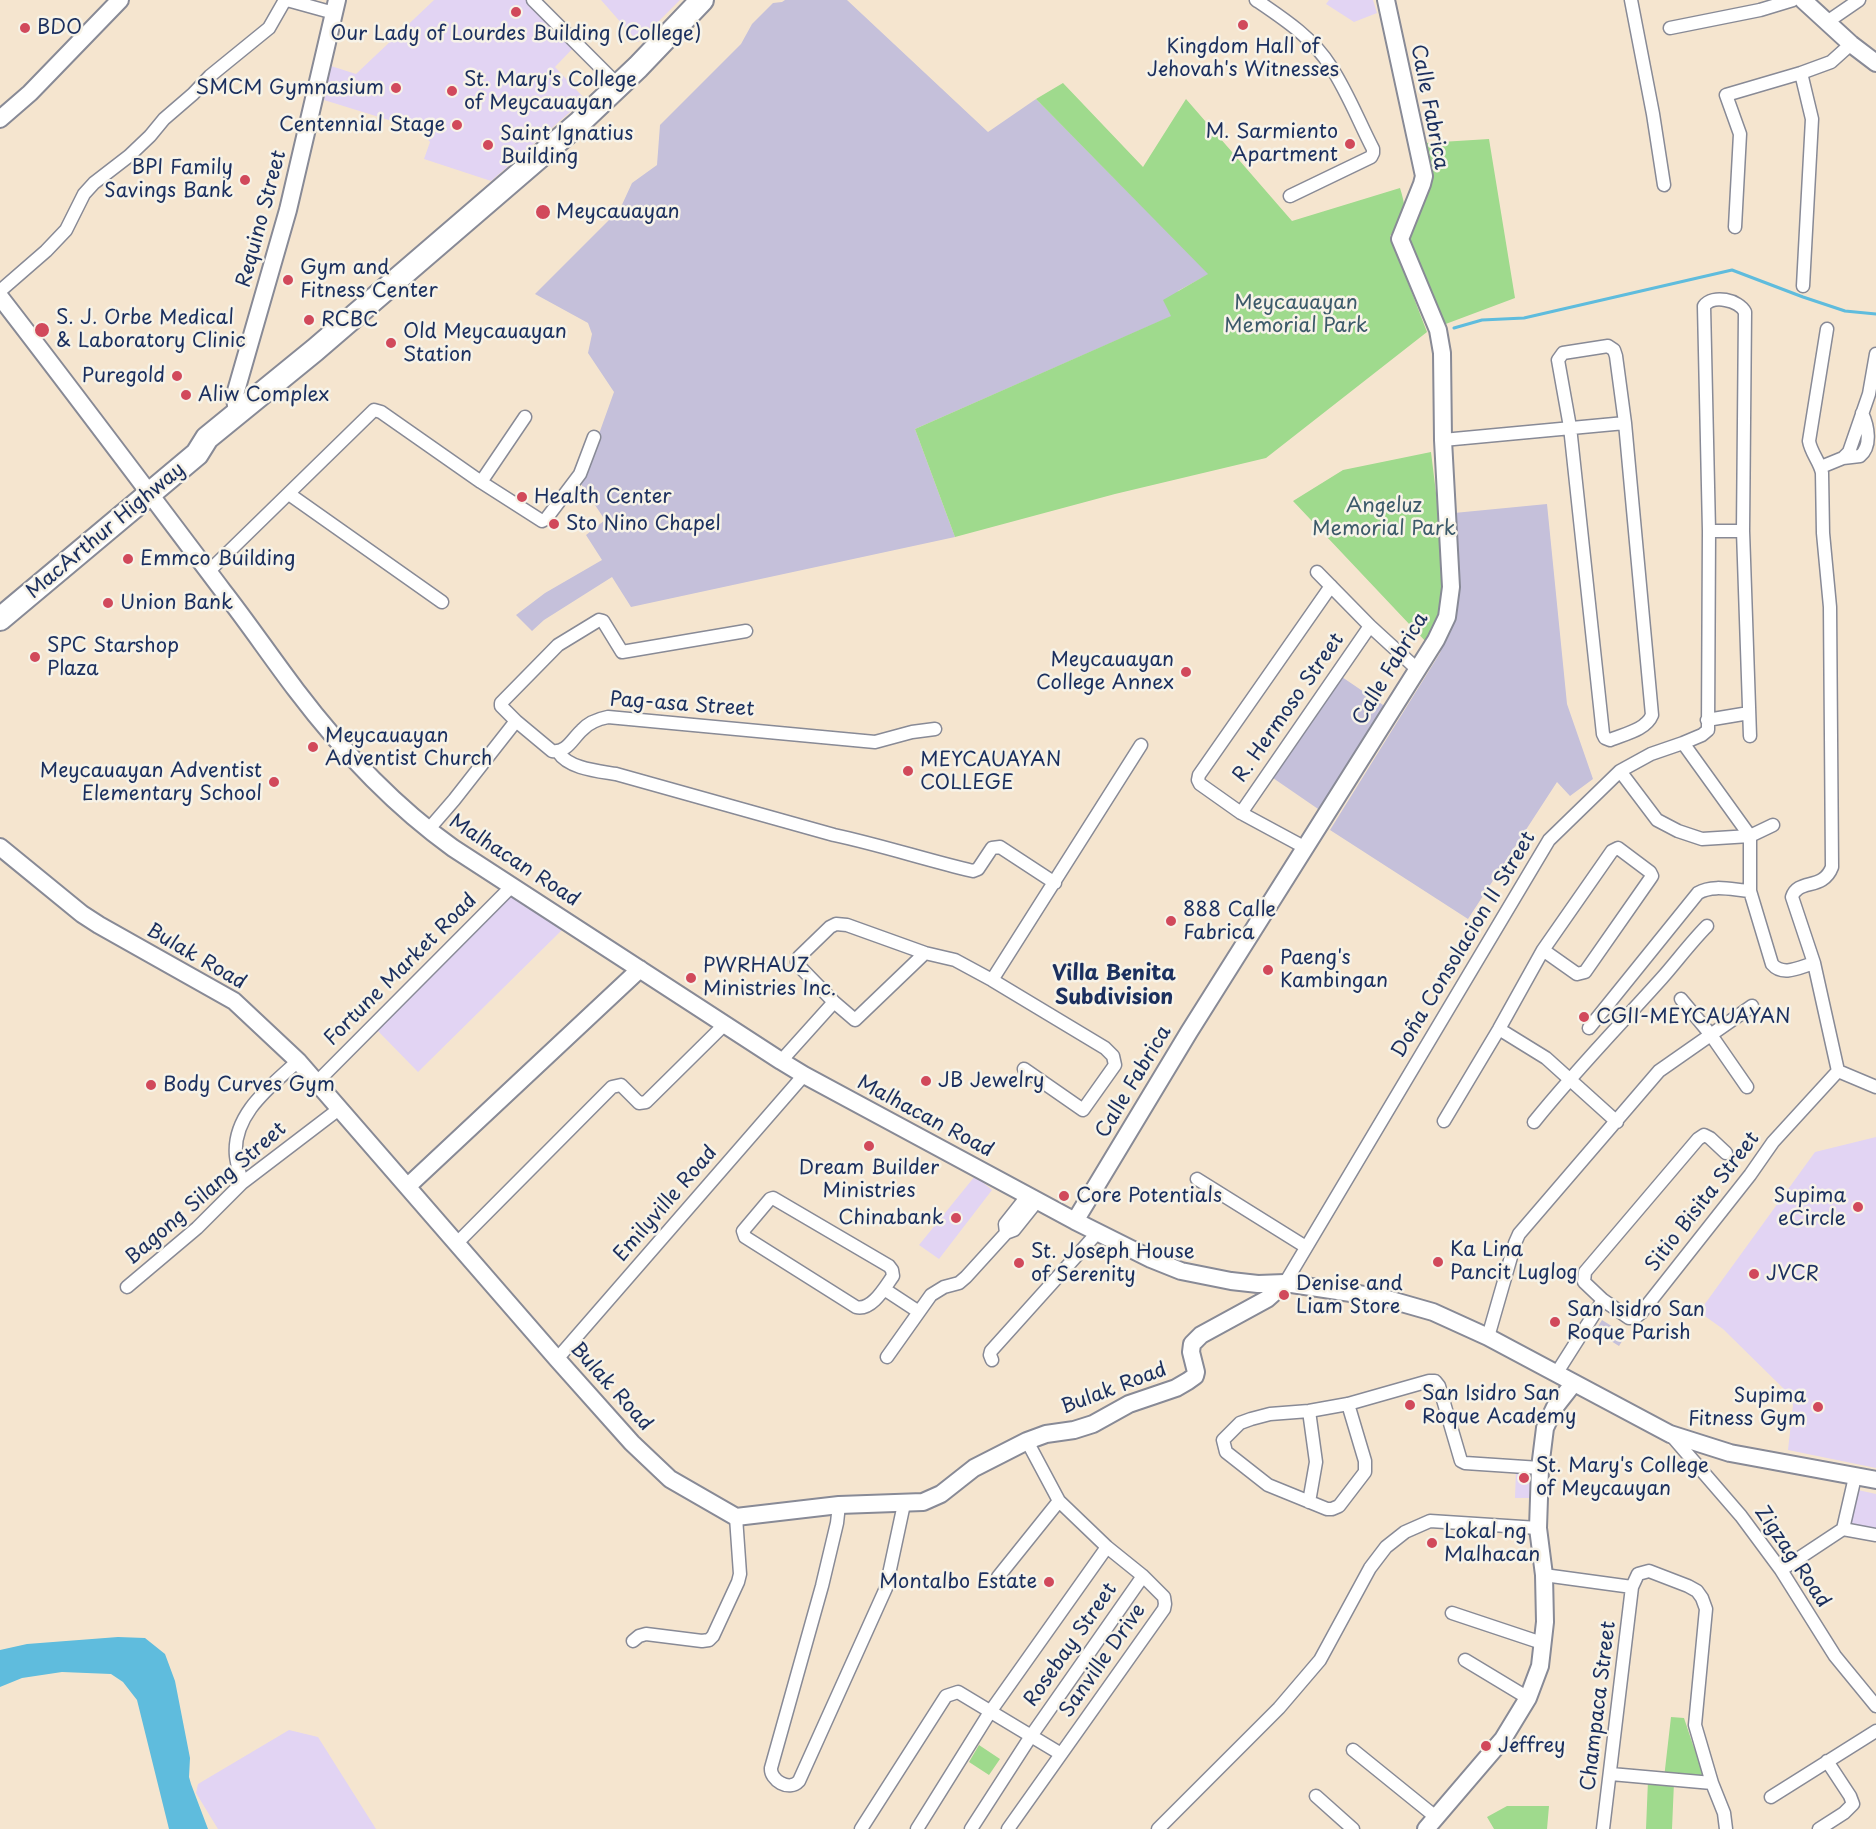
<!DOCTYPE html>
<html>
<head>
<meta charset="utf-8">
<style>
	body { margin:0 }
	canvas { display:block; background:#f5e5cf }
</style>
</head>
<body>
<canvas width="1876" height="1829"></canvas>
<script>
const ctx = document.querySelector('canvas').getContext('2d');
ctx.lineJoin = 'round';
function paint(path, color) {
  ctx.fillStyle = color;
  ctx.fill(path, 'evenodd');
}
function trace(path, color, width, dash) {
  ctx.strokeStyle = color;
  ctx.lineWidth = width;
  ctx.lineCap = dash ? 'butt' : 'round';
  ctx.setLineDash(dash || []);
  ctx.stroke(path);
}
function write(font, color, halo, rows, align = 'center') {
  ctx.font = font + ' "Playpen Sans",sans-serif';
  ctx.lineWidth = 5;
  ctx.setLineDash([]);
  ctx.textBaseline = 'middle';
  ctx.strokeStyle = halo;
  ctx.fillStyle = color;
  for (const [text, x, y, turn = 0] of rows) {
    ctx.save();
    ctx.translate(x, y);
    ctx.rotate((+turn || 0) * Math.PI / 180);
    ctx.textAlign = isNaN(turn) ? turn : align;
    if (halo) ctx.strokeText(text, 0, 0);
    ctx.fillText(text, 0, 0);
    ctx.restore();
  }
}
paint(new Path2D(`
	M434,0h94l47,46 -20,21 30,32 -94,82 -67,-22 6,-17 -16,-18 -6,2 -84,-26 7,-34 25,8z
	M601,0h79l-42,42z
	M1329,0h44l4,13 -23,9 -28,-18z
	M512,894l52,34 -146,144 -41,-42z
	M1876,1137v331l-88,-18 5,-45 -7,-14 -63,-62 -24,-17 116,-160z
	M975,1176l17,14 -53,69 -20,-14z
	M1516,1470l16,1 -2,27h-15z
	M1858,1490l18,4v36l-25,-5z
	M289,1730l29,7 58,92h-158l-22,-36 2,-9z`), '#e2d4f3');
paint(new Path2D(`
	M785,0h62l141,132 48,-33 173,175 -31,17 -6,25 -257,113 40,108 -324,70 -19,-30 -68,43 -12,11 -16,-16 29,-22 57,-33 -16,-25 19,-15 -24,-36 33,-92 -26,-39 4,-19 -4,-11 -53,-29 85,-85 12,-26 25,-18 3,-40 81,-81 11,-20 21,-21 9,-1z
	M1547,504l20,200 26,75 -23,17 -13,-14 -89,137 -138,-89 110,-177 17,-53 -3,-87z
	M1342,677l44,30 -65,104 -48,-33z
	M1602,1320l24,15 -7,11 -24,-15z`), '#c5c0da');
paint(new Path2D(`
	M1063,83l80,84 43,-68 106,122 108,-33c8,26 5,27 -10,48l37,96 -161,126 -151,36 -160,43 -40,-108 256,-113 -8,-16 45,-26 -172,-175z
	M1489,139l26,159 -72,27 -37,-89 19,-93z
	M1431,452l15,123 -4,42 -14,27 -135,-143 50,-31z
	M1671,1717l13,1 9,27 14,33h-43z
	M979,1745l21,14 -11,16 -20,-13z
	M1648,1780l26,2 -2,47h-26z
	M1507,1806h42l-2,23h-53l-7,-12z`), '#9fda8d');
paint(new Path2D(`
	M118,1637l27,1 20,16 10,27 15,77 -1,19 2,7 17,45h-39l-32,-129 -14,-18 -12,-8 -49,-2 -40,6 -22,9v-37l27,-6z`), '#5fbcdd');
trace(new Path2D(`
	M1454,328l28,-8 42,-2 208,-48 71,27 42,14 31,3`), '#5fbcdd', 3);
const street = new Path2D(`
	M287,0l47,13
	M533,0l86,86
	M1256,0c28,19 57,38 75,67 17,26 28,55 42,82v4l-2,4 -81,39
	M1631,0l22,114 11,71
	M1827,22l32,-22
	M1670,28l90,-18 33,-10
	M1801,73l11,46 -9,167
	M1735,227l5,-93 -14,-39 75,-22 30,-11 20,-18
	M0,291l46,-40 20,-21 18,-36 10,-11 35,-27 21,-20 14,-17 29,-25 17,-18 59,-48 16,-28
	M1827,329l-18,112c2,12 11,21 13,32l1,60 7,74 2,260c-9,24 -34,11 -40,30l22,66 24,108 38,16
	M1608,346l6,4 2,6 9,67 27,292c-6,15 -28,19 -42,25l-5,-2 -2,-4 -33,-307 -12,-67 5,-7z
	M1443,440l182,-17
	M1843,458l17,-2c12,-10 8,-30 2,-43
	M1821,467l22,-9 6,-6 20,-58 7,-40
	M481,482l44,-65
	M289,494l153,108
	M1709,531h34
	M208,572l166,-162 7,2 100,70 61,39 4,-2 34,-45 14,-37
	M1317,572l53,54 47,43
	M1707,720l42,-7
	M516,721l-15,-15v-3l57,-58 41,-25 4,1 19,31 124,-21
	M1683,743l19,-8 6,-5 1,-199 -5,-225c9,-12 35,-6 41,6l-2,219 7,205
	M558,752c11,17 40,19 58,22l218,61c47,10 92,25 139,36l5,-2 14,-21 8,-1 55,36
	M1620,771l37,49 21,11 24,8 48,-3 23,-11
	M1241,813l129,-187
	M428,830l26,-30 62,-79 36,30c15,2 20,-12 30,-21 7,-8 16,-11 26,-13l267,25 37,-10 23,-3
	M1304,847l-63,-34 -41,-29 -2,-4 1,-5 132,-189
	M925,953l-70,67 -21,-18 -35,-36 -2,-4 2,-5 31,-30 6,-3 11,1 78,28 30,7 37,20 113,68 8,8 2,9 -32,45 -59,-41
	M992,980l149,-235
	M1681,999l30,36 36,52
	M1589,1028l109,-135c15,-9 35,-3 52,-2
	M1499,1029l47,29 71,64
	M781,1061l53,-59
	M317,1082l195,-196
	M1444,1121l55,-92 44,-79 69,-99 6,-3 32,24 2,4 -2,3 -65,93 -8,2 -34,-24
	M1534,1122c41,-51 85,-96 128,-144 15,-17 29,-36 45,-52
	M1726,1153l-16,-15 -6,-3 -6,4 -113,133 -1,10 19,18 26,18 7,-1 5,-4 109,-138 23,-33 65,-71
	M1197,1179l109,68
	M242,1183c-2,-9 -5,-18 -6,-27 -4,-42 35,-70 62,-95
	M773,1198l116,68 3,4 1,6c-8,11 -21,35 -37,31l-111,-70 -2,-6 27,-32z
	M1006,1233l-1,-9 23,-29
	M457,1243l155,-156 9,-2 18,18 7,-1 78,-77
	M1285,1283l264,-443 71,-69 31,-17 32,-11 67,93v55l22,73c11,13 28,3 42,-1
	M127,1287l70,-59 45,-45 97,-74
	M884,1289l35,23
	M1488,1337l27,-94 4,-9 140,-163 93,-65
	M887,1357l44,-62 13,-8 15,-4 7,-6 40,-44 8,-3 24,-30
	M557,1359l247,-284
	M992,1360l-2,-5 1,-4 107,-119
	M1556,1374l47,-74
	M1348,1404l17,57v11l-26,34 -7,3h-5l-59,-24 -42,-33 -3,-12 17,-17 11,-4 19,-5 39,-3 39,-7 81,-23h6l4,5 22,75 4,2 75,5
	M1671,1435l70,81 40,54 54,86 41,50
	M1309,1502l7,-40 -7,-51
	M839,1505l-2,18 -15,63 -51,182c-1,12 18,24 28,13l87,-193 18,-84
	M1843,1529l33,6
	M1781,1570l62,-41 12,-52
	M1544,1575l88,12 6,-13 11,-3 39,15 9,5 5,7 4,11 -11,116 17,58 12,30 2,16
	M998,1577l61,-76
	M1452,1613l90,30
	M633,1641l6,-5 7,-2 56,7 7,-1 4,-4 25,-54 2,-8 -4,-57
	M1465,1660l63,38
	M1353,1750l84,68
	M1611,1774l101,9
	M1316,1796l37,33
	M1771,1797l105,-66
	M861,1829l85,-133 12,-4 103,62
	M917,1829l73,-117 117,-165
	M971,1829l60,-93 112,-160
	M1008,1829l156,-220 1,-5 -1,-7 -21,-21 -36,-29 -48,-46 -32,-60
	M1158,1829l121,-121 41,-48 50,-92 16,-21 19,-15 25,-11 108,7
	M1603,1829l29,-242
	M1819,1829l25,-16 9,-9 -3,-8 -23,-35`);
const secondary = new Path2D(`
	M1803,0l48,44 25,19
	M0,119l30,-26 90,-93
	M0,297c75,97 149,196 223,294 25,32 48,66 73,99 44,58 97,115 157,158l328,213 23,14 271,146 76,38 30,12 50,10 27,3 27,-1 99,15 49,14 55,25 182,97 60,19 146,27
	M237,413l-2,-15 1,-7 52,-181 49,-210
	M0,847l82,67 17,11 135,76 64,60 259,298 75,84 38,36 66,38 103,-12 84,-3 18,-8 33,-26 53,-27 19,-7 28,-4 19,-6 36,-20 47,-16 12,-7 7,-5 1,-4 -5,-20 1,-8 9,-9 66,-36 18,-16
	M408,1186l232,-217
	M1075,1221l114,-189 247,-392 11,-23 4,-30 -8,-147 -1,-87 -4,-23 -38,-91 22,-55 2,-8 -38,-176
	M1426,1829l77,-90 25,-41 12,-32 5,-44 -1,-47 -6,-47 2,-60 5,-40 10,-21 18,-23`);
const highway = new Path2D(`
	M0,619l197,-165 10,-16 108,-88 265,-228 58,-55 64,-67`);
trace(street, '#888a96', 15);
trace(secondary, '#888a96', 20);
trace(highway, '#888a96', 26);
trace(street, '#fff', 12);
trace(secondary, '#fff', 16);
trace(highway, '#fff', 22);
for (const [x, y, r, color] of [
	[516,12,6,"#d1495b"],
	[1243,25,6,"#d1495b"],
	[25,28,6,"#d1495b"],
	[396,88,6,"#d1495b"],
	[452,91,6,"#d1495b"],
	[457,125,6,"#d1495b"],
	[1350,144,6,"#d1495b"],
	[488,145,6,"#d1495b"],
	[245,180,6,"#d1495b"],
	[543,212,8,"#d1495b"],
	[288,280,6,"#d1495b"],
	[309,320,6,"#d1495b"],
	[42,330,8,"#d1495b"],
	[391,343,6,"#d1495b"],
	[177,376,6,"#d1495b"],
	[186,395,6,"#d1495b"],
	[522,497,6,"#d1495b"],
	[554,524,6,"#d1495b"],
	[128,559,6,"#d1495b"],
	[108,603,6,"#d1495b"],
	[35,657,6,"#d1495b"],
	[1186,672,6,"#d1495b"],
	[313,747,6,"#d1495b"],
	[908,771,6,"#d1495b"],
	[274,782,6,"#d1495b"],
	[1171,921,6,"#d1495b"],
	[1268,970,6,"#d1495b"],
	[691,978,6,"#d1495b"],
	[1584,1017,6,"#d1495b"],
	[926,1081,6,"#d1495b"],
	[151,1085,6,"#d1495b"],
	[869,1146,6,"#d1495b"],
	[1064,1196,6,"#d1495b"],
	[1858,1207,6,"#d1495b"],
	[956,1218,6,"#d1495b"],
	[1438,1262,6,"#d1495b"],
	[1019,1263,6,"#d1495b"],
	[1754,1274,6,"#d1495b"],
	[1284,1295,6,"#d1495b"],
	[1555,1322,6,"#d1495b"],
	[1410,1405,6,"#d1495b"],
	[1818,1407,6,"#d1495b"],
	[1524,1478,6,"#d1495b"],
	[1432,1543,6,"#d1495b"],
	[1049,1582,6,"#d1495b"],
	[1486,1746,6,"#d1495b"]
]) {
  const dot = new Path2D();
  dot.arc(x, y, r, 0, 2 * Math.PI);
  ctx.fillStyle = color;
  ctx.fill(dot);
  trace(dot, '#f7f3e8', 2);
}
write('20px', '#1b2f5e', '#f7f3e8', [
	["BDO",37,28],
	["Our Lady of Lourdes Building (College)",516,34,"center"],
	["Kingdom Hall of",1243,47,"center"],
	["Jehovah's Witnesses",1243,70,"center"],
	["St. Mary's College",464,80],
	["of Meycauayan",464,103],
	["SMCM Gymnasium",384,88,"right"],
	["Centennial Stage",445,125,"right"],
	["M. Sarmiento",1338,132,"right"],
	["Apartment",1338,155,"right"],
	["Saint Ignatius",500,134],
	["Building",500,157],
	["BPI Family",233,168,"right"],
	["Savings Bank",233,191,"right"],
	["Meycauayan",556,212],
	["Gym and",300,268],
	["Fitness Center",300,291],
	["S. J. Orbe Medical",56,318],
	["& Laboratory Clinic",56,341],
	["RCBC",321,320],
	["Old Meycauayan",403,332],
	["Station",403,355],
	["Puregold",165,376,"right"],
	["Aliw Complex",198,395],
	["Health Center",534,497],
	["Sto Nino Chapel",566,524],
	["Emmco Building",140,559],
	["Union Bank",120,603],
	["SPC Starshop",47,646],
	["Plaza",47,669],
	["Meycauayan",1174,660,"right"],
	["College Annex",1174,683,"right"],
	["Meycauayan",325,736],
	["Adventist Church",325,759],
	["MEYCAUAYAN",920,760],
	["COLLEGE",920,783],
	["Meycauayan Adventist",262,771,"right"],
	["Elementary School",262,794,"right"],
	["888 Calle",1183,910],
	["Fabrica",1183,933],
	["Paeng's",1280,958],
	["Kambingan",1280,981],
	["PWRHAUZ",703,966],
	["Ministries Inc.",703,989],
	["CGII-MEYCAUAYAN",1596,1017],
	["JB Jewelry",938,1081],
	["Body Curves Gym",163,1085],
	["Dream Builder",869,1168,"center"],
	["Ministries",869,1191,"center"],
	["Core Potentials",1076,1196],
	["Supima",1846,1196,"right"],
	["eCircle",1846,1219,"right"],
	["Chinabank",944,1218,"right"],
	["Ka Lina",1450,1250],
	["Pancit Luglog",1450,1273],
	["St. Joseph House",1031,1252],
	["of Serenity",1031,1275],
	["JVCR",1766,1274],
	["Denise and",1296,1284],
	["Liam Store",1296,1307],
	["San Isidro San",1567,1310],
	["Roque Parish",1567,1333],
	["San Isidro San",1422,1394],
	["Roque Academy",1422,1417],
	["Supima",1806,1396,"right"],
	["Fitness Gym",1806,1419,"right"],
	["St. Mary's College",1536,1466],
	["of Meycauyan",1536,1489],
	["Lokal ng",1444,1532],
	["Malhacan",1444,1555],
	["Montalbo Estate",1037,1582,"right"],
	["Jeffrey",1498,1746]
], 'left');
write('20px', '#1b2f5e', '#f7f3e8', [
	["Calle Fabrica",1429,107,79],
	["Requino Street",262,219,-75],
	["MacArthur Highway",106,531,-40],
	["Calle Fabrica",1391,669,-59],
	["Pag-asa Street",682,705,4],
	["R. Hermoso Street",1289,708,-55],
	["Malhacan Road",514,861,33],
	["Doña Consolacion II Street",1464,945,-59],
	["Bulak Road",196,957,30],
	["Fortune Market Road",401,970,-45],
	["Calle Fabrica",1134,1082,-59],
	["Malhacan Road",925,1117,28],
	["Bagong Silang Street",206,1194,-41],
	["Sitio Bisita Street",1703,1202,-52],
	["Emilyville Road",666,1204,-49],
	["Bulak Road",611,1387,48],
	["Bulak Road",1114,1389,-21],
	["Zigzag Road",1792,1557,56],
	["Rosebay Street",1071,1645,-55],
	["Sanville Drive",1103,1661,-55],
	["Champaca Street",1599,1706,-83]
]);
write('20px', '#3c5a6a', '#f7f3e8', [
	["Meycauayan",1296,303],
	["Memorial Park",1296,326],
	["Angeluz",1384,506],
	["Memorial Park",1384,529]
]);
write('bold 21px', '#1b2f5e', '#f7f3e8', [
	["Villa Benita",1114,974],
	["Subdivision",1114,998]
]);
</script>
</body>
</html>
